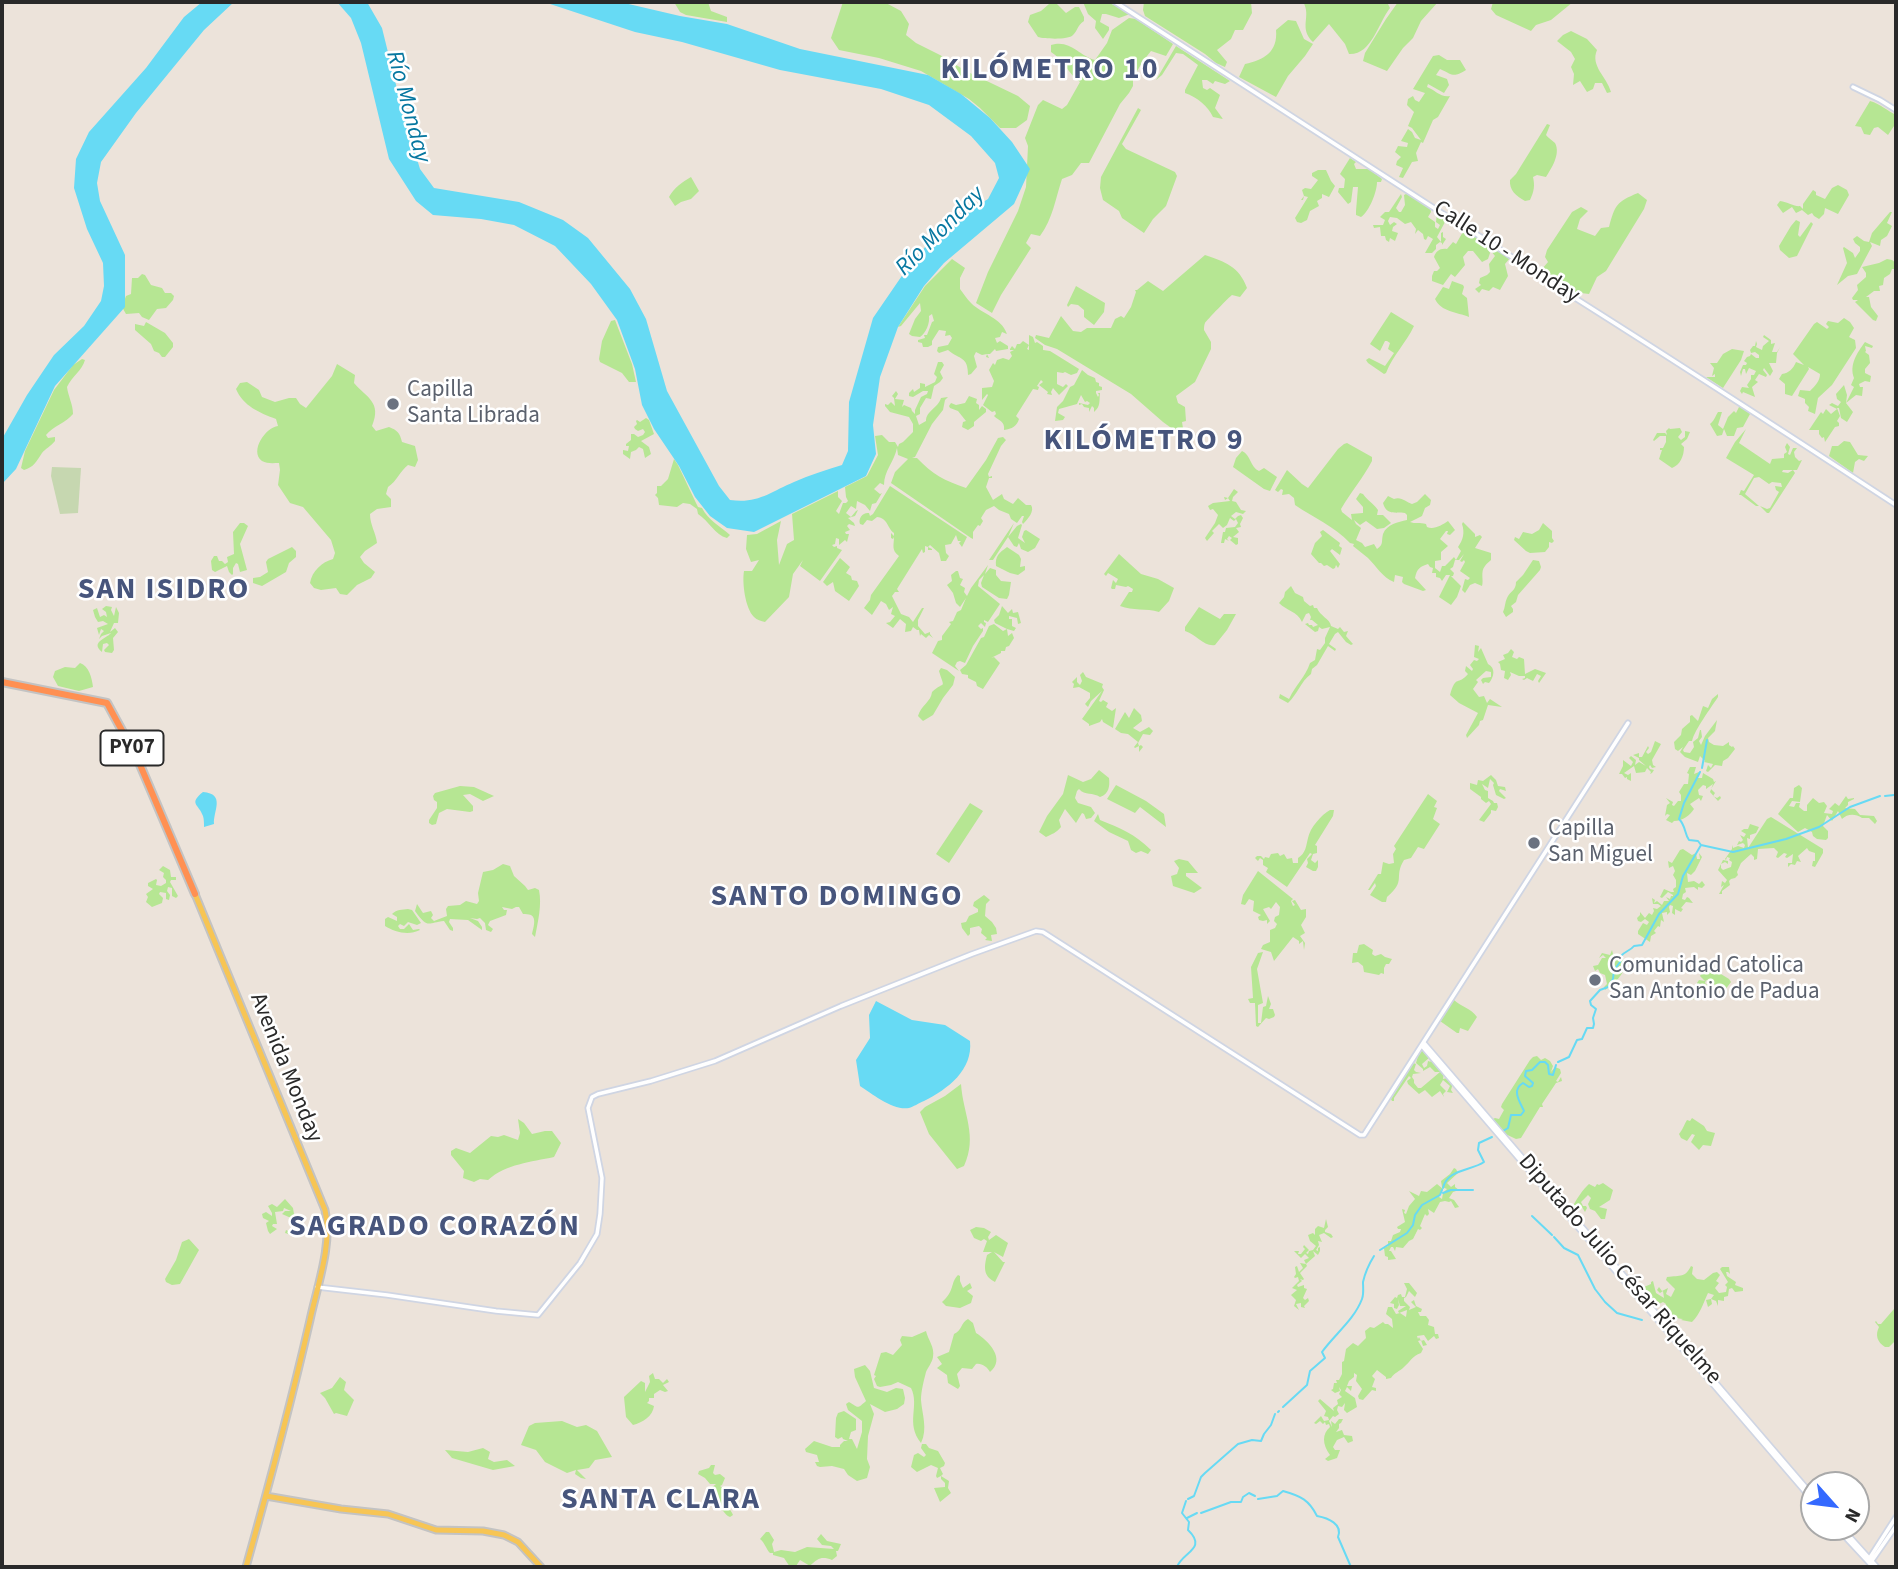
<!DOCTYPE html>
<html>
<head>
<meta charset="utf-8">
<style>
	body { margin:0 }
	#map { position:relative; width:1898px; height:1569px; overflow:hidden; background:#ece3da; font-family:"Source Sans 3",sans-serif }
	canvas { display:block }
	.frame { position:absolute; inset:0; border:4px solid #292929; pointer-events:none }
	.north { position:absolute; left:1800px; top:1471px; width:70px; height:70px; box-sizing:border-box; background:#fff; border:2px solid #a9a9a9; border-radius:50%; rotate:118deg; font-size:19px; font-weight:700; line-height:28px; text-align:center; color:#292929 }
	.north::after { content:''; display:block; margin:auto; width:24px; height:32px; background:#3469ff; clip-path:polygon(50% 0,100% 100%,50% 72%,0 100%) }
</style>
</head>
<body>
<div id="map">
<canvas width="1898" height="1569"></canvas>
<div class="frame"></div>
<div class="north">N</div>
</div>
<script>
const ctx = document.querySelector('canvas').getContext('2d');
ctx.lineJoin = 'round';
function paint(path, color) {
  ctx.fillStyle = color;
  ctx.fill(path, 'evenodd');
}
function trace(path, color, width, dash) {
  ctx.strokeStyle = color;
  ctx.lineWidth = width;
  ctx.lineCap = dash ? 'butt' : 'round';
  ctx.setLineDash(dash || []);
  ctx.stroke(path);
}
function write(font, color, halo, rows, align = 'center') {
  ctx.font = font + ' "Source Sans 3",sans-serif';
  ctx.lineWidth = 5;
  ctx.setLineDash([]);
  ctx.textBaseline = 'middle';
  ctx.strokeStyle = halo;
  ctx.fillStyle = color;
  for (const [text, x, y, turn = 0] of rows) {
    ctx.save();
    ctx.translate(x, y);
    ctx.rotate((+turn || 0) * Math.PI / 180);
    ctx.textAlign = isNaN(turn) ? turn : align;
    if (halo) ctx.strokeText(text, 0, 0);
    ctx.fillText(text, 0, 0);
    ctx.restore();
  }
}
paint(new Path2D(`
	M674,2h34l3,9 16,6v5l-41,-7 -6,-3z
	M843,2l43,1 15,8 8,13 -3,11 10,8 24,12 26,16 52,25 12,10 -3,14 -11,8h-16l-20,-20 -11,-9 -48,-28 -42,-13 -40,-8 -8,-12z
	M1083,2c21,0 30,-1 47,12l-11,4 -13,-4h-4l-2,8 9,5v3l-6,9 -8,-11 1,-7 -8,-7z
	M1144,2h107l1,11 -9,17h-8l-4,9 -14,11 10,12 -2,5 -9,-4 -11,-9 -60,-38 -2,-6z
	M1303,2h84l3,6c-12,15 -18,47 -41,46l-4,-10 -16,-20 -16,18c-15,-14 -1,-26 -10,-40z
	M1398,2h40l-17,19 -8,17 -10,10 -16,23 -24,-10 2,-8 21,-34z
	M1493,2h80l-22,18 -15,5 -5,6 -35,-16 -5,-6z
	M1056,3l10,10 9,-6h4l5,10v4c-7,5 -6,9 -11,14 -4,5 -28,4 -35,2l-10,-15 2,-7 11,-4 8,-7z
	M1129,18l7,1 37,25 -7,12 -15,-5 -8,10 -10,17v8l-4,7 -9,11 -31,59h-8l-9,12 -10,4c-7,21 -9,39 -22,57l-9,-2 -5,9 5,5 -30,47 -9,18 -16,-10 12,-31 30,-61 8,-24 2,-41 -3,-8 13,-33 5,-5 19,9 5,-4 13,-23c-12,-8 -16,-22 -29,-30v-7c19,-6 27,10 44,15l12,-17 5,-13z
	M1288,20l8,1 8,18 9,5 -8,12 -17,20 -12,21 -37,-20 6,-13c19,-4 33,-12 31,-34z
	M1571,31l16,8 10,11c-7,16 10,27 14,42l-4,1 -5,-10h-7l-2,6 -6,3 -7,-11 -7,4 1,-11 -3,-7 4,-8 -4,-7 -14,-11 6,-6z
	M1176,46l54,35 -5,3 -10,-3 -2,3 -6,-4h-5l1,8 4,2 3,-2 10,7 -5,13 8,11 -10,-2c-5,-11 -16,-20 -28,-24v-3l13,-25 -15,-11 -7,-1 -14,22 -6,5z
	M1439,55l8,5h13l6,10c-13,8 -13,5 -26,-1l-4,6 11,4 2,6 -5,8 -16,-9 -1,3c8,3 14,11 23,9l-12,21 -5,3 -10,23 -2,-1 -5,11 2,8 -6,1 -9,16 -4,-1 4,-9 -7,-3 1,-4 4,-4 -6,-5 3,-6 9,1 1,-4 -7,-2 7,-12 4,3 3,6 6,2 -9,-12 -4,-2 6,-14 -7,-7 1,-6 5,-3 2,4 4,2 6,-9 -12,-4 20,-33z
	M1870,101c11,3 17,10 26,14v8l-8,12 -10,-8 -4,1 -4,7 -6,-1 -3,-7 -6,-1z
	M1138,108l3,2 -19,34 4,5 49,23 2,4 -11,30 -13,13 -9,14 -22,-15 -3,-7 -16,-11 -3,-12 1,-11z
	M1547,124l3,1 -4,10c2,3 6,5 9,8 6,11 -4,26 -9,34l-9,-2 -4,2c2,9 1,14 -3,23l-5,1c-9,-5 -16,-11 -15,-21l6,-6z
	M1350,158l6,4 -2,2 2,5h13l13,10 -1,3h-4c0,10 -8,30 -16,35l-5,-2v-4l2,-24h-5l-2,15 -3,2 -10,-12 1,-4h5l1,-9 -5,-5z
	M1318,170h8l5,11 4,5 -6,11 -7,-3v4l-5,3 2,5 -9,5 -3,9 -6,3 -4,-1 -2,-4 13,-21 -4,-1 -1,4h-2l3,-4 -2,-6 3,-2 6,1 7,-9 -6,-4v-3z
	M691,177l8,14 -8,8 -10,3 -6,4 -6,-9c5,-9 13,-15 22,-20z
	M1838,185l9,5 2,5 -11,19 -13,-6 -1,6 -5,5 -5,-3 -2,-3 -4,2 -6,-5 -6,3 -4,-6 -9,6 -6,-8 3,-4c8,1 15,6 20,5l3,3v-5l10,-14 3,2v3l9,4 7,-11z
	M1408,193l14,10 8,3 1,6 -3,5 7,5v5l3,2 2,-4 -4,-3 1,-9 4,2 3,6 1,-2 5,3 -1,3 -4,-3 -8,15 4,5v-9l2,-1v5l3,2 -4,6v-2l-2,-1 -4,3v4l-4,4h-7l8,-14 -5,-3 -2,4 -2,-1 -1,-5 -5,-4 -3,4 1,-5 -5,-7 -6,2 -8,-6 -7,-1 -2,4 2,4 4,-3 3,2 -4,3 -1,4 6,2 -3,8 -5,-3 -1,4 -3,-2 -1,-4h-4l-1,-9 -6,1 -1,-3h10l2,-5 -5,-3 5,-5h4l12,-18 1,3 -6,11 3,4h2l4,-7 -1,-10z
	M1638,193l9,7 -3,9 -38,62 -9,6 -8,17 -16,-2 -4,-8h-6l-21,-15 6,-7 -3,-5 2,-7 25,-38 9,-5 7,4 -8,8 -3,10 18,7 6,-8 8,-1c6,-22 7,-25 29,-34z
	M1890,212h2l-5,11 5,3 -5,10 -6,4 -1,6 -10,-4 2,4 -15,28 -9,2 -11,9 10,-22 -4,-15 1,-1 9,6 2,5 5,-7v-4l-5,-4 -2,-4 4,-3 7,5 5,1 3,-9z
	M1796,220l4,2 -2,13 2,2 11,-15 2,2 -16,32 -8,2 -9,-8 -1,-4 12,-20z
	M1464,230l22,11 4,12 -2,6 -6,3 -9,-11h-5l-5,6 2,8 -10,12 -4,-3 -8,11 -11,-4v-5l2,-5h3l3,-3 -6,-11c2,-6 6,-9 13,-8l6,-7 3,2z
	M1492,246l10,5 8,7 -5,6 3,12 -8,14 -7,-3 -4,4 -7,-2 -3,4 -4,-4 6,-4 -2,-2 1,-5 7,-3 3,-3 -1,-8 6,-8 -4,-5z
	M1205,255c20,7 34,11 42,33l-7,9 -8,-2c-2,1 -26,26 -27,28 -1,2 -1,5 -1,7l7,12v7l-16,33 -19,14 2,7 7,4 1,14 -4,1 1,6 -9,2 -11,-8 -32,-28 -74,-45 -12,-4 -10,-7 1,-3 13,3 12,-22 12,15 8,1 6,-4h24l4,-9 6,-3 3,2 7,-11 5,-15 -1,-2h2l11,-9 15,10z
	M952,259l13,9 -5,10v11c3,4 7,10 11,14 12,12 30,14 36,31l-5,-2 -2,5 -5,1 2,5 3,-2 8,5v3l-12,2 -1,-2 -5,5h-3l2,4 -3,-1 1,-3 -5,1 -6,-3 -2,4 3,11 -6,7 -3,1c0,-19 -8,-15 -20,-25l-9,3 -2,-2 1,-4 10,-2 4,-7 -2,-3 -5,1 1,-5 -7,-1 -7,11v4l-4,2h-5l-1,-4 -4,-1v-2l7,-2 -1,-3h3l5,-13 2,-1 -2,-7 -3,2c1,7 -3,17 -9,21l-8,-1 -3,-2 6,-15 6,-8 -1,-8 -19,23 -3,1 27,-41z
	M1887,259l5,1 4,3 -1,6h-3l-2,5 -6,4 -1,7 -4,1 1,5h-6l-8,6h3l2,10 7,9 -2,5 -3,-1 -18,-18 3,-2h-5l-1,-2 6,-8 -1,-5 9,-8v-4l-4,-6 17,-4z
	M142,274l3,1 6,10 11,3 3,5h6l3,3 -1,4 -7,8 -9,1 -8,11 -7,-3 -3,-4 -13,1 -4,-7 4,-11 5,-2 1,-16h6z
	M1452,281l11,4 1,2 -2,7 5,4 2,19c-12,-5 -28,-5 -34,-18l8,-12 6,2z
	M1076,286l29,17 -1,9 -10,13 -10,-8v-7l-6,-5 -7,-1 -3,3 -1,-2z
	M1391,312l23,14c-8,17 -21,29 -28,47l-2,1 -16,-11 -2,-3 3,-2 16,8 9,-13 -6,-4 2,-6 -3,-2h-2l-5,10 -10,-7z
	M1844,318l6,4 4,6 -5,9 6,3 1,8 -24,37 -14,13 -3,16 -7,-3 1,-4 -4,-4v-4l-7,-3 2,-6 10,1c5,-5 10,-10 10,-17l-12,-7 1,2 -17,27 -7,-2v-10l-6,-5 3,-5c7,-1 11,-5 14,-12l8,3 -11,-11 21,-30 3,-2 10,7 2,-2 -3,-3 2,-3 10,2z
	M615,320l17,44 4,18h-7l-7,-9 -22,-11 -1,-3 3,-18 9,-20z
	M146,322l19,11 8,10v4l-8,10h-3l-3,-4 -5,-2 -3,-7 -16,-14v-6l9,2z
	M1029,335l4,2 2,6 2,-1 6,4v4l7,1 29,18 -2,4 -6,2 -6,-3 -2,1 -6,-1v12l6,3 3,-3 2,2 -9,9 -6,-7 -2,4 1,3 -5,-1 1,-2 -9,-7 4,-3 -2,-2 -4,6 2,1 -1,3 -5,-1 -17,27 3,3c-2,7 -7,10 -15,11 1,-9 -5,-9 -10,-14l2,-2 -1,-3 -3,1 -9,-7 5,-10 -1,-1 -5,6v-12l10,-1 2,-6 -5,-11 4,-7 2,2 2,-5 6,-2 6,2 3,-4 -2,-4 4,-2h-4v-1l2,-3 3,3 2,-5h3l3,-3 6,4 -2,4 2,1z
	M1764,335l7,5v4l4,-1 -3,9h5l3,-5 -3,6 -1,10h-7l4,8 -3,5 -6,-8 -1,2 4,5 -1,2 -7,-3 -4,6 3,2 -6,5 3,10 -12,-5 -1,2 -2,-3 2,-4 7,1 -2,-3 4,-6v-4h3l2,-4 -7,-3 -3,6 -1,-5h-2l-2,7 -1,-4 3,-7h3l1,-2 -3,-2 3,-4 3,-1 1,-2 5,4h3v-3l-4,-3 -4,1 -1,-3 3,-4h2l1,-5 1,3 -1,3 6,3 1,-4 6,-5 -6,-4z
	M1865,342l8,4 -1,2 -7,-2 1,5 -1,1 4,3 1,8 -5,6v4l6,3 -1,6 -5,-1 -6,3 1,3h3l-1,9 -6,-1 -10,8 7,9 -6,10 -6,-4 -2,-10h-2l3,8 -3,5 2,2v3l-4,1 -10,15 -1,-5 -2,1 -3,-4v-4h-10l12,-18 2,2 3,-5 5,5 6,-5 -8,-4 3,-2 6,3 3,-4 -4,-3 -1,-5 8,-9 3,10 -1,8 8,-16 -3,-2 3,-7c-5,-13 3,-25 11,-36z
	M1732,349l12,2 -3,9 -18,28 -17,-11h9v-3l-3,2 2,-8 -4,-5h7l6,-9z
	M82,359l3,1c-3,11 -13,16 -18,27 1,9 6,17 6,27 -7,9 -20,12 -27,21l2,3 7,-1v4c-4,5 -10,8 -13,12 -6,9 -8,14 -18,17l-3,-2 4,-17 29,-61 19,-25z
	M938,362h4l2,3 -4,7 3,6 -3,4 -6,4 -3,13 -5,-1 -6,10v6l-4,2 3,9 7,-4c0,-10 12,-13 15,-23l7,-1 -3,3 -2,10 -11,14 -17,33 -3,1h5c15,16 28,23 49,30l20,-28 12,-22 5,-1 3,3 -5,6 -13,28 1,3 3,-1v2h-3l-3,9 7,13 9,-6 2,5 9,5 5,-6 8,7h5c4,6 -3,14 -8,19l-1,-2 2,-6h-2l-5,7 -6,-4 -2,-5 -10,-4 -5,-4 -8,4 -5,8 2,3 -3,5 -2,-1 -5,7v7l-2,-1 -80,-55 4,-11 13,-13 -10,-4 -1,-7c-3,14 -13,23 -13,37l-4,-2 -6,6 6,5 2,-1 -6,10 -4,1 -2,7 -5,-6 -8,-4 -1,8 -5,-3 -5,7 5,4 5,-6 2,-1 -3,6 -7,2 6,5 1,3 -6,-2 -2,2 3,4 -5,2 1,2h3l-2,8 -2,-2 -6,5v-6l-3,-1 -1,6 -3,1 2,2 3,-1v2l5,2 -22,31 -20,-15 3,-6 -10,14 -4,23 -24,25c-4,-1 -8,-2 -11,-5 -9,-9 -12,-35 -10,-46h8l7,-11 -8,2 -5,-13 1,-14 10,-1 24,-13 -4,19 2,25 8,-21 7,-4 -2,-26 46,-23v6l4,4 -6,10 3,3 4,-11h3l2,-2 -2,-4 -1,-10 22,-11 11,-21 -3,-19 7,-1 7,7h6l3,5 1,-3 4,-2 10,-10v-8l-4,-7 -19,-5 -5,-6v-2l3,1 3,-3 4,4 -1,-8 -2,-2 4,-5 2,3 -3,5 9,1 -2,7 2,-2 7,3 1,3 3,3v-4l6,-13 6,-3 1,-3h-5l-10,6 -4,-1v-3l4,-4 1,3 6,-4v-5l5,1v3l10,-5 2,-5 -3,-3z
	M337,364l18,11 -1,8c13,15 28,19 18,43l4,5 13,-4c8,3 11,6 13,15l13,4 3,14 -3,7 -7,-2c-8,6 -11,16 -20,22l-2,7 5,5v8l-14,2 -7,5c0,11 6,19 7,29l-12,8 -5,6 4,6 11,9 -4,6 -14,7 -10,10 -7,-1 -4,-6 -15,2 -7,-2 -4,-5c2,-12 12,-21 23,-24l2,-6 -4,-13 -28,-33 -13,-4 -12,-18 2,-15 -1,-7c-5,0 -12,1 -17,-2 -13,-10 4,-34 16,-35l-2,-7c-16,-6 -33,-13 -40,-30l4,-6 7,-1 12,8 3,7 13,5 14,-4h7l4,6 6,4 26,-32z
	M1082,370l6,5 7,3 1,4 3,1v3l3,1v3l-6,1v2l2,4 1,-2 -1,-2h2c-1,8 1,13 -6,19v-4l-2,-2 -3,6v-4l-5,-1 -2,-3 -3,1v-2l9,2 2,-2 -3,-2 -2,1 -4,-7 -4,9 -18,5 -1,4 7,4 -2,3 -8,1 2,-14 6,-6 7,-14 4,-2z
	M969,396l8,3 -1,4 3,2v5l3,-4 4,3v3l-12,10v4l-6,4 -6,-3 1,-5 3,-1 -8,-10 -8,-3 -1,-2 2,-3 5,2 9,-2z
	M1740,405l5,2 5,7 -7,13 -6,1 -3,8h-7l-3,-7 -2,6 -5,1 -7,-12c4,-3 5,-7 8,-12h4l-4,13 5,4 5,-12 6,-6 2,2z
	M646,418l3,2 5,14 -13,7 8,6 2,7 -6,4 -2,-9 -4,-2 -3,3 -5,2 -1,7 -7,-5v-4l5,1 1,-5h-3v-2l5,-4v-6h3l4,3 5,-2 2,-3 -2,-3 -5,2 -3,-2 -1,-2 3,-3 -1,-3 1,-1 3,2z
	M1669,428l1,1 10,-1 2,4 -4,5 3,3 4,-3v-6l5,1 -3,7 -6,5 3,3c0,9 -4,18 -12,21l-13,-9 3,-9h-2v-2h3l3,-6v-6h-6l-6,5 -1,-1 4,-7h8l2,2 -1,-4z
	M1746,429l-7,14 31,21 2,-5 12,-1v-4l3,-2 -2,-5 2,-4 3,4 -2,7 2,1 3,-7h4l-3,4 1,5 4,4 3,-1 -5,10h-14l-1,2 6,1 5,-3 2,3 -26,40h-2l-7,-7 7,3 3,-1 9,-16 -3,-2 -1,-4 7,1 -1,-4 -9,-1 -3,2 -10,-7 -5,1 -9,16 14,12h-3l-15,-11h-2l2,-5 3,1 10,-16 -28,-17 9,-16z
	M1844,441l6,1 8,13 10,1 -4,5 -5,-2 -4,3 -2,11 -24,-17 3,-10h6z
	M1347,443l25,14v4c-9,17 -21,31 -31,48l1,3 10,8 -1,-6 12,-1v-6l-7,-8 4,-6 3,1c6,8 9,8 15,16l-1,5h6l8,8 -7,5 -7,1 -11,-8 -6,4 -6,-5 2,4 5,4 -5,12 6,3 3,4 9,-3 3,5c7,-5 4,-7 6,-15 4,-10 15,-12 24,-14v-5l-2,-2c-10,-1 -19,2 -22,-10l5,-7 6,3c7,-3 12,3 18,5l5,-2 8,-8 6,6 -1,5 -5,3 -3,8 -12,6c5,2 10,0 16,2l1,3c7,3 15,-2 21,-6l7,9 -5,5 -3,-1 1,-3h-2l-6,8 8,7 -7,6v8l-6,1v7l5,4 2,-6h3l9,-9 2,3 5,-9 -3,-4c5,-7 7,-14 4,-23l1,-2 12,12v3l5,-2 2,2 -7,11 16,5v7c-2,2 -5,4 -6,6 -5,6 -1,14 -3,20l-7,-3 -5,2 -5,8 -3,-3 3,-11 3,1 2,-2 -10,-7 5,-9 -1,-2 -2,2 -2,-1 4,-7 -5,6h-4l-2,7 -3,2 4,4 -1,3h-2l10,10 -4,11 -6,8 -12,-8 11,-22h-4l-4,6 -2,-3 -4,-1v-4h-4l1,-5 -3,-1 -2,-3c-8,3 -11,4 -13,14l11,12 -3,1 -19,-7 -2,-2 1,-5 -8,-2 -1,7c-12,-5 -17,-15 -26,-24 -5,-4 -10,-8 -15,-12l1,-2 -4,-1c-16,-17 -36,-25 -55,-38l-1,-7 -5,-4 -7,1 1,-5 -2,-1 -3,3 -3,-2 12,-20 15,14 6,4 30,-39 6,-5z
	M1242,451c9,4 8,16 17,20l5,-3 13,9 -7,14 -6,-2 -31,-22 3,-9z
	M674,459l4,6 18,38 2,4 4,1c6,12 18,18 28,27l-3,3c-12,-3 -18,-17 -29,-24l-1,-5 -7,-5 -7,-1 -6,4 -18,-2 -1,-7 -3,-3 2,-2v-7h4l7,-7z
	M890,486l77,51 -5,10 -3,-4 2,-2h-3l-2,-6 -5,9 -6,1 1,8 3,3 -3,5h-5l-2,-8 -9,-8 -2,2 4,2v1h-4v-3l-3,-1v6l-2,1 -1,-4 -25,40 2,3h-4l-3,4 9,18 8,3 4,5 9,-14h2l-6,12v6l7,8 5,-2v2l3,4 -4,-3 -3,3 -5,-4 -1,2 -1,-6h-2l-4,-3 -2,4 -6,1 1,-8 -6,-5 -7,9 -7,-5 4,-1 5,-6 -4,-2 2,-7 -4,3 -3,-6 -5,-3 -9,14 -8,-7 6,-8 1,-5 28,-39c-8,-6 -5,-11 -5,-19l-1,2 -2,-1v-5l3,3v-3c-7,-5 -6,-15 -17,-16l-5,4 -5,-1 -4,5 -3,-1c-2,-6 3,-12 9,-11l1,3 3,-2z
	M1234,489l4,3 -5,5 -1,4 4,1 5,8 5,1 -3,3 -7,-2 -5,4 4,3 3,-3 3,-1 2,3 -3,6 1,3 -5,1 3,4 -6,5 5,1v6l-2,1 -6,-5 2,-2 -3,-2 -2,3 2,2 -4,-2 -1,4h-3l2,-11h2l1,-4 9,-1 3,-4 -2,-4 -2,2 -4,-3 -3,7 -4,3 -4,-4 -7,7 2,2 -7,8 -2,-3 10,-15 3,-8 -5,-6 -3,1 -2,-4 5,-3 17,-2 -2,-3 -3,2 -1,-3 4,1z
	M240,523h4l4,3 -8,18 7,26 -7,2 -2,-8 -2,-1 -3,5v6l-1,1 -3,-3 -2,-6 -12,6 -3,-2 -1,-9 3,-5h3l2,5h3l3,3 3,-2 -1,-5 7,-3 -1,-22z
	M1014,523l-6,14 9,-11 4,-2 1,1 -4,13 7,5 -3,-6 2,-6 2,-1 14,9 -5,9 -7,4 -7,-3 -2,-6 -2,4 -3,-1 -6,-9 -15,23h-4z
	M1543,523l9,8v7l2,3 -2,2 -3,-1v5l-4,5 -15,1 -4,-2 -12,-11 1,-3 4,2 4,-7 9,2 7,-4z
	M1323,530l17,13 -1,3 3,2 -2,7 -8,-6 -2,2 10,13 -2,4 -2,-3 -1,3 -2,1 -6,-4 -3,1 -3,-3h-2l-8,-9 4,-11 7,-7 -2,-4z
	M292,547l4,4v6l-7,6 -3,9 -24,14 -9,-3v-5l7,-1 8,-5 -2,-10 2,-3z
	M1007,547l12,8 2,4 -1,8 5,-1v4l-7,5 -8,-2 -14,-7c-1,-10 3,-13 11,-19z
	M1119,554l22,20 17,5 16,9 -5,13 -10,11c-13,-4 -26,-1 -39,-6l9,-14h3l1,-3 -5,-3 -2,1 -10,-2 -1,4h-3l-1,-1 2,-8 3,3 2,-4 -10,-6 -2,3 -2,-2z
	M840,558l10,9 -4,6 5,3 1,4 5,1 2,5 -10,15 -14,-10 -2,-9 -6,4 -4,-4z
	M1533,560l6,1 2,6 -1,3 -22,25 -2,7 -5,4 2,3v3l-7,5 -3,-5c2,-4 2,-10 4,-14 3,-7 9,-7 9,-16l7,-7z
	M988,565l-3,9 5,-6 6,2v5l5,6 10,1 -2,13 -2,4 -8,-1 -17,-11 -1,-4 3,-8 -5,5 -1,6 22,18 -12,18 -4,-2v2l2,1 -1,4 -4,-4 -3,3 3,3 2,-1v3l-10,15 -8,17 -5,-2 -3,1 -2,4 4,5 -27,-18 6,-12 4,-1v-4l9,-12 -2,-2 4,-1 4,-9 4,-2 5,-12 -6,9 -4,-4 -3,-10 -6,-8 5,-4 -1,-6 5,-4h2l2,7 3,1 -3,6 5,3 -1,4 3,4 4,-8z
	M1291,586l4,7 8,4 1,4 6,5 3,-1 1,3h3c3,8 13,11 14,18l7,3 2,-2 4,5 4,-1 -2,5 7,8 -2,1 -5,-3 -8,-10 -3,2 -6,10 7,5 -1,2 -7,-5 -11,19 -5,4 -1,5c-10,7 -14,21 -23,29l-9,-5 1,-4 9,5c7,-15 16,-21 21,-36l5,-3 2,-11 3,1 5,-7v-5l5,-11 -8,2 -3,-2 -1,4 -3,1 -10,-8 3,-1 1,2h3l1,2 5,-2 -6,-5h-2l1,-3 -2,-4 -3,1 -4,8c-5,-11 -15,-11 -23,-19l5,-6 1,-5z
	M106,606l6,1 -1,3 3,6 2,-9 3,6 -1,10h-4l-4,9 5,-4 3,4 -5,6 1,12 -2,3 -7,-1 -1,-2 5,-5 -2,-2 -4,1 -1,8c-12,-10 4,-13 9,-19l-9,3 -3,3 2,-5 3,-3 -3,-2 -2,6 -2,-7 11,-4 -5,-3 -5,1 -3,-5 -2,-7 4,-2 3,9 4,-2 3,2 -1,-5 -4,-3z
	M1002,606l6,7 4,-4 1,4 5,-1 3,11 -3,1 -1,-6 -8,-2v3h3v7l4,2 -2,3 -7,-2 1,7 4,-3 2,5 -5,8 -3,1 -1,4h-4v2l-10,5 3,-1 6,6 -17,26 -6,-3 -1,-4 -8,-4v-3l-6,-1 -2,-4 6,-5 15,-27 3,-1 5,-11 5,-2 9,7 4,-2 -12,-6 -1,-3 5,-5z
	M1199,607l21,12 4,-5h12l-9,16 -12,15c-11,2 -19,-11 -30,-14v-4z
	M1475,645l4,1 -1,6 3,-4 7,16c8,4 6,13 1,19l-4,-1 -2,2 -2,-4 2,-2 8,-1v-5l-5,-1 -10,9 2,2 -5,7 6,8 5,-1 3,7 3,-4 12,8 -14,-2 -5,15 -3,1 -1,4 -12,13 -1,-3 12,-22 -19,-10 -9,-8c6,-21 8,-9 18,-21l-3,-3 1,-5 6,5 1,-2 -3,-4 4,-5 3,1 2,-2 -5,-2z
	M1511,649l3,3 -2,5 5,2 2,-2 5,2 1,15 10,-5 11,4 -7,10 -1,-2 3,-5 -4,-2 -4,7 -6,-3 -3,2 -2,-1 3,-1v-2h-6l-9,-4 1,3 -3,5 -4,-2 1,-7 -4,-1 -1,-6 -2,-2 7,-3 -2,-4 5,-2z
	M80,663c9,3 12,15 13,24l-14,4 -21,-5 -5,-9 2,-6 10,-4 10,1z
	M941,668l6,2 8,7 -2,8 -10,13 -10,17 -10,6 -5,-5c3,-11 13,-14 14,-24 13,-12 13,-1 7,-21z
	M1083,672l3,5 17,7 -1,3 2,3 -5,11 2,1 2,-2 5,3 -2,4 6,4 4,-3 -3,20 -10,-6 -1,-3 -2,3 -11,4v-2l-7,-5 20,-28 -11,10 -3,6 -3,-3 5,-6v-5l-11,-6 -6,1 1,-4 -2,-2 5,-5v5l3,3 2,-4 -2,-6z
	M1718,694v3c-7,11 -23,32 -26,44h-3l-6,9 1,2 6,1 4,-6 -1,-5 5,-4 2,-8h1l1,7 -3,4 2,4 4,-9 12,-16 -2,11 -7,7 1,4 5,3 9,1 6,-4v3l3,2 1,-1 2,3 -7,9 -5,3 -1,5 -7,-1 -7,7 -2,-1 2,-6 3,3 2,-4 -9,-2 1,-1 -5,-5 -2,6 -13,-5 -5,-5 3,-5 -5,4 -3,-2 -1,-7 7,-7 1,-6 8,-7v-6l2,-1 6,6 5,-15 5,2 4,-9z
	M1134,708l7,7 1,6 -9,7 7,4 9,-5 4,4 -3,4 -7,-1 -5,9 1,3 2,-1 2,2 -4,5v-6l-4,2 -1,-1 4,-5 -10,-8 -7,-1 -6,-4 10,-17 4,6z
	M1655,741l6,3 -9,16 1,5 3,2 -4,1 -2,-3 -1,2 1,2 4,1 -2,3 -2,1 1,-2 -4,-4 -2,4 -9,1 -2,-7 -10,7 4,2 3,-2v8l-4,-2v-2l-2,1 -3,-4h-3l4,-8v-6l8,6 2,-4 -4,-4 2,-2 5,4 -1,5 4,-3 7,4 -7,-6v-2l-6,-3 6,-2v4h3l6,-11 1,2 -3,4 2,2 3,-2z
	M1690,767h6l-2,7 5,-2 -1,6h4l1,-5 10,6 1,3 2,-1 -5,8 4,4 -2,3 4,2 3,-2 1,2 -3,3 -8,-9 3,-8 -7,5v-3l-3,-1 -5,5 1,5 4,1 -2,5 -2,-3 -9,6 4,5c-4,6 -11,12 -20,12l-2,2 -6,-3 4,-5 -3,-1 -2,2 2,-11 3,-2 -4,-5 7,4 -1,3 2,1 4,-5h3v-6l-2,-3 5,-8h4l1,-10 -2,-1z
	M1099,770l10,8c1,8 0,16 -9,19 -7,-5 -15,-1 -21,-8l-2,2 -2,7 3,5 13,4 4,6 -4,5 -5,1 -2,-5 -2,-1 -6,10 -11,-14 -6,11 2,7c-5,6 -9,7 -15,10l-7,-5 8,-16 16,-22 5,-19 15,7 8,-3z
	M1491,775l5,5 2,6 7,1 1,4 -6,-2 -1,2 7,7 -2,1 -8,-4 -3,-10 1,-2 -4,-4 -2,9 -6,-4 3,6 3,1v7l5,3 1,2h3l1,4 -2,4 -5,-1v3l-7,9 -5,-2 12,-16 -2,-3 -3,2 -5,-4v-2l-11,-8v-6l7,2 1,-5 5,1z
	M1116,785l30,16 18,13 2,13 -26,-20 -5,6 -28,-14z
	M1799,785l3,3 -2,14 -8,-1 -3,5 5,1 2,-4h4l-1,4 5,4h3v-6l6,-7 6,5 5,-1 3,4 -3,7 8,1 1,-3 -4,-2 6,-6 4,3 7,-10 2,3 6,-1v1l-6,3v3l-3,3 10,1 5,6 14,1 3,5 -2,3 -6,-6h-7c-7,-5 -15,-4 -20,1l-4,-8 -6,10 -5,-6 -4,11 5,5v7l-2,2 -9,-1 -4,-3 -1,-4 -7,-4 -7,4 -20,-18 12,-16h3l1,-10z
	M460,786l14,1 20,9 -11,5 -13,-7 -7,1 10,11v5l-3,1 -23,-3 -8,4 -3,11 -4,1 -3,-2v-3l8,-12v-6l-3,-2 -1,-4 2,-3z
	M1428,794l9,7 -3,6 3,1 -4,11 7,5 -16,25 -6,-2 -7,11 -7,2c-11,18 3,20 -17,37l-1,5h-4l-12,-7 6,-9 -1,-3 -5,7h-2l10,-16h3l2,-12 6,2 5,-1 -1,-9 3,-5 -2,-3z
	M970,803l13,8 -34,52 -13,-9z
	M1330,810h4l-1,6 -18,29 2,1v7l-4,1 -2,6 4,3 3,-3v7l-2,4h-3l-7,-4 2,-4 -1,-4 5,-5 -2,-1 -23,34 -21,-15 2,-4 -5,-3v-5l-3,-2 -2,3 -3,-3 2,-2h4l3,3 1,-2 4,1 2,-4 7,-1 2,3 4,-2 3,5 5,-1 1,5h5v-5c8,-5 8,-12 10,-20 2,-10 13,-23 22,-28z
	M1098,814l2,6c20,8 35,14 51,30l-3,4 -7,-3 -5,2 -5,-3 -3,-9 -19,-9 -15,-11z
	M1771,817l52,32v4l-8,14 -3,-1 1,-5h2v-8l-6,-2 -2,-3 -9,8 3,6 -4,-1 -2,4 -4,-1 -3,3v-4h4l1,-9 -6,4 -2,-1 2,-3 -3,-1 -6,5 -2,-1 2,-5 -4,-4 -16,1 -1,10 -3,1v-3l-3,-3 -10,9 -4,9 1,3 -3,3 -4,1 -2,2 1,4 -8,6v3h-3l5,-9 -3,2 1,-6 3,2 2,-3 -9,-10 5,-10 5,1v3l-3,-2 -4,2v4l2,2 8,-3 1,-5 -3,-2 1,-2 -3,-1 -1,3 -1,-1 7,-10v-4l1,3 5,-2 6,2 1,-3 -2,-2 -6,2 2,-4 2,1 2,-2 -3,-5 4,2 2,-3 -5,-3 3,-2h4l2,-5 9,3 -3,6 -6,2v4l-3,-1 1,10 19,-29z
	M1683,849l9,6 4,-2 1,6h3l-1,-6 3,4 -7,14 -4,4 -4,-2 1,9 6,-1 5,3 3,-3 3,4 -3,3 -4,-1v3l-4,-3 -9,1 1,4 -3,2 -1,5 3,1 2,-3 2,1 4,5 -7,-1 -5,6 2,1 -2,3 -6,-3v6l-3,-2 1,-7 -3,-1 -1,2 1,5 -3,3v-3l-5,1 2,9 -3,-2 -1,7 -2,-1 -4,5 2,2 -5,3 -1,6 -12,-8v-3l5,-8 4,2 2,-3 -4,-3 -4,3 -3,-1 -1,-3 3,-3v-3l5,6 4,-5 3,2 2,-4 -1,-3 4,1 4,-3 -3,-2h-5l-1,-6 3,2 -1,3 3,-2 5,4 2,-4h5l-3,-4 4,2 1,-3h2v-1l-5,-3 -6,6 -2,-1 4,-8 7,3h3l-1,-3 3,-2v-7l-3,-5 2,-4 -2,-5 -4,2 -1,-7 4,2 8,-13z
	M1179,859l9,2 10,12h-12v3l16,12 -8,5 -21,-7 -2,-10 6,-2 2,-6 -5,-7z
	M503,864l7,2 4,10 11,10 3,4 7,-2 4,2c3,15 -1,31 -4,47l-3,-3c1,-5 5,-16 -1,-19 -3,-1 -5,-1 -8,-1l-4,-7h-3l-4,2 -10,-2 2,3h3l-1,5 -16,6 -2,4 5,4 -2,3 -5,-2 -1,-7 -5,-5 -3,1 -7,-1 8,3 4,6v3l-14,-10 -18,-1 -1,3 4,6v3l-3,-1 -6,-9c-17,2 -16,8 -29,-10l2,-7 6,9 8,-2 2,4 -2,3 3,3 13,-5 -1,-7 2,-3 12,-1 6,-4 11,3 2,-3 -1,-8 5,-21 10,-2z
	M163,866l7,4 1,7h5v3h-5l-1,2 8,14 -2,2 -4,-2v-8l-4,-1 -1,4 3,4 -1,5 -3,-1v-6l-6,-1 -1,2 4,4 -1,5 -10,4 -6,-5 2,-5 -2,-3 7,-5 -5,-3v-3l8,-4 1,1 -1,5 5,1 5,-3v-3l-3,-3 1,-4 -5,-3z
	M1258,871l35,28 -2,2 2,5 2,-1 -3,-4 3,-1 6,10 5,-1v8l-5,8 4,8 -5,3 5,7 -1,7 -1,-9 -4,3v-3l-6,-4 -19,24 -3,-9 -10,-3 2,-4 7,-3v-12l5,-2 2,-4 -3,-3 1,-4 4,-2 1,-8 -4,-5 -5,7 -2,-2 -6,2 7,12 -3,3v-4l-4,1 -4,-1 -1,-3 3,-2 -8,-4 1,-10 -5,-2 -4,6 -4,-1 2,-9z
	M984,895l6,5 -4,4 -1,12 7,6 4,6 1,6 -6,1 1,6 -7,-1 2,-2 -6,-5 1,-4 -3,-3 -9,2v6l-2,2 -6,-8 -1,-5 5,-1 3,-6 9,-4v-3l-5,-3 1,-4z
	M408,909l4,1 9,13 -4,2 -9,-3 -4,4 -4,-2 -2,2 2,3h4l5,-5 4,6 6,-1 1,1c-12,6 -25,2 -35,-4v-7l3,-2 9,4v-4l-5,-3c5,-5 10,-4 16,-5z
	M1364,944l9,6 -1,4 3,2 6,-2 4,3 7,2 -3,5h-3l-2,4v6l-3,-1 -2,2 -15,-3 -1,-6 -5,-4 -6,1 1,-10h4l2,-8z
	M1612,950l1,4h4l9,8c-1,12 -12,22 -21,28l-1,-3 3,-3 -2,-9 -5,-2 -2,-4 -3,2 -2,-5 5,-1 4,-7h4l-3,-3 -4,3 3,-5 8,2z
	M1263,952l-6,17 6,34 -5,2v18h3l2,-16 3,-1 2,-10 3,8 -2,5h4l2,6 -1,2 -5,2 -3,-1 -8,9 -2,-1 -1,-23h-5l-2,-4 5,-1 -2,-31 7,-14z
	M1703,963l26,16 2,3 -6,8 -19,-10 -1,3 3,3 -7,11 -1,1 -3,-3 -4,5 -3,-5 7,-10v-2l2,-3 6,1 -5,-5 4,-7z
	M1454,1000c7,7 17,8 23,17l-9,14 -8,-3 -1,5h-2l-17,-12 7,-14z
	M1423,1049l2,5h3l2,3 -8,7 2,4 3,-2 1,-5 3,1 -2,-3 3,-1 12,15 -1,6 4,-1 6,5 -2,7 2,3 -6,-1 3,-6 -7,-6 -3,5 6,6 -3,3 1,3 -4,-6 -8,6 -7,-7 -6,4 -11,-10 -1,-3 4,-3 -2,-2 -15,22v3h-2l-1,-2 22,-36 3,1 -2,6 2,2 5,1 -8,1 -1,3 2,3v3l4,5h3l19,-16h-5l-5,-5 -7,4v-2l-7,-6 2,-7z
	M1537,1056l4,4 4,-2 5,3 3,5 -2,6 4,-5 5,2 1,4 -5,8 2,1 3,-5 1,4 -6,2 -14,21 1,3h-3l-19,31 -5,1 -17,-8 -8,-11 4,-2 4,1 5,-9 -3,-3 1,-3 28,-44 3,-3z
	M961,1084c2,30 17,52 3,82l-7,3 -28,-35 -9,-22 5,-5 20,-11z
	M1692,1118l12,8 3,5 8,2 -4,13 -8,-1 -4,5 -8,-8 4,-7 -3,-1 -5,7 -6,-3 -2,-4c4,-5 5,-9 8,-14l3,1z
	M518,1119l6,4 8,11 13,-3h7l9,12 -7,14c-23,5 -48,7 -66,23l-8,-1 -6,3 -11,-4 1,-7 -13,-16v-4l5,-3 14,5 21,-17 7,1 6,-2 14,5 2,-7z
	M1454,1168l2,1 2,4 -11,10 4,4 4,-3v3l4,3 -6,2 -4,6 5,2 5,7 -4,1 -4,-7 -2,1 -4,-1 -5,1 -6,11 -6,-4 1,5 -2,2 -2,-2 -5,12 2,2 -2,2 -2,-1 -5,10 -4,2 -6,7 -7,-1 -1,4 -2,-4h-2l-2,4h2l5,8 -8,1v-3l-3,-1 -1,-8 4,-2v-5h3l2,-6 7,-3 1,-3h-3l-1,-2 8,-5 -3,-13 3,1 -1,3 2,1 3,-8 6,-7 -6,-8 10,5 2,-5 6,1 10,-8 6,5 -4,8 3,2 1,-6 4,-4 -5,-2 -1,-6 9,-7z
	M1603,1183l10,7 -3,10 -11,7 8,2 -2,10h-4l-6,-8 -5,-2 -2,-5 3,-6 -3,-3 -7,7 2,4h3l1,2 -2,4 -3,-5 -5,1 -4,-2c3,-6 10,-17 16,-22l6,3 2,-3 2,1z
	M285,1199l8,9 1,6 3,1v4l-1,-1h-2l3,3 -2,9 -3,5 -7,-2 1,-3 4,2 2,-1 -1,-13 -9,-4 3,-3h6l-7,-3 -1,3 -8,1 2,12h-4l-1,2 5,3 -7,5 -2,-3 -2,-8 3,-2 -6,-3 -1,-4 4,-2 6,4v-3l-4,-7 4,-2 5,3z
	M1326,1219l2,8 -3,3v2l6,2 2,3 -2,1 -7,-5 -5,2 3,7 -4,-1 1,4 -3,5 2,1v-3l2,-1v4l-2,4 -5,-4 2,5 -9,8 1,2 -7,7 4,6 -1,1 -3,-1 2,2 -5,4 1,2 6,-2v3l3,1 -4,9 2,2 3,-2 1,3 -5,5 1,2 -4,-1v-4l-5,1 3,6 -5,-4 2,-6 -5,-5 6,-5 -5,-2 7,-7 -1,-4 -3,1 -1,-1 2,-3 -1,-7 2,-1 2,6 4,-4 -3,-5 6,1 -2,-4 5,-2 -4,-4 -4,4 -7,-7h5l-1,3h3l4,-5 -2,-2 1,-2 5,5 -3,3 2,1 1,-3 4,-1 3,-4 -6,-5 -2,-6 5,-2 2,2v-6l3,-3 6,2z
	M976,1227l8,1 7,4 -3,5 1,3 7,-5 12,8 -5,14 -9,-5 9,10h2l-10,20c-12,-6 -11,-15 -8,-27l5,-3h-9l4,-11 -3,-2 -3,2 -7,-3 -4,-8z
	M189,1239l10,11 -19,34 -8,1 -6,-3 -1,-3 11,-19 6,-18z
	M1691,1266l2,1 -1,7 5,5 7,1 9,-7 4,-1 3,3 -4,6 3,2 -4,5 4,5 7,-1 1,-5 -2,-2 3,-3 -8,-13 2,-2h7l1,7 -2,-2h-2l1,4 9,6 -1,3 8,3v3l-8,1 -3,-4 -3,1 -1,7 -4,1v4l-6,-1v6l-2,-5 -5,-2 1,5 -4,3 -2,-7 5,-1 3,-4 -6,-2c-5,11 -8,21 -16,29l-11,-2 2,-1c-6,0 -15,-5 -18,-11l1,-4 -3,-2 -8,4 -3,-2 -2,-7 -7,-3 1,-7 7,-3v-2l2,-1 3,12 8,5 -1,-7 -3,2 -3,-3 2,-3 3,4 6,-3 -2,6 5,3 4,-8 -9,-9 1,-3c14,-2 18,1 24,-11z
	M958,1275l2,1v5l3,7 7,-5 2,5 -5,3 6,5 -2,7 -11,5 -14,-2 -4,-4c13,-11 8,-19 16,-27z
	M1404,1283h5l8,10 -2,4 -6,-6 -3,6 -2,1v3l6,6 -1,3 7,-3 -5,-5 3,-2 2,6 6,3 -1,3h-3l2,4h6l3,4 -1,5 6,2 1,7h3l1,4 -3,1 -2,-3 -6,5 -4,-6 -7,1 1,3 1,-2 2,4 3,-1 3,5 -4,1 -2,-6 -3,1 5,8 -2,4c-9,3 -11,9 -17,14 -5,5 -9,5 -13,11l-5,1v-2l-9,-7 -5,6 3,3 -3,8 4,1v3l-4,-1 -9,10 -4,-1 -1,-3 4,-7 -6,-8 1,-6 -3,-2v4l-5,4 -2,5h5l-1,5 -4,-4 -2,4 10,7 2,9 -10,6 -3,-3 1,-7 -3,4 -4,-1 -1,4 2,4 -4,3 -2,-1 -4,5 3,6 -1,-6 4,3 4,-5h4l-2,4 -2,1v4l-3,4 6,-2 2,5 8,1 1,5 -5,2 -4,-6 -7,3 -4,7 2,3h5l-3,8 -9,3 -3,-2 5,-4c-8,-11 -8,-21 0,-28l-1,-3 -3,1 -1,-3 -2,2 -3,-3 -4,3 -2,-1 7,-7 3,5 5,-1 -1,-3 -4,-1 2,-5 -8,-10 2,-2 14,12 -1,-3 5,-4 -1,-4 5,-3 -3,-3 2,-4 -2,-3 1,4 -5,2 -4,-3 2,-1 1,-6h3l-1,-3h3l3,-6v-12l2,-1 2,-12 7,-6 5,3 8,-8 -1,-7 5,-4 4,1 9,-6 2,2h3l5,4 -1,-9 -6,-5 2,-7h4l4,7 4,-1 6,4 1,-7 -8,3 -1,-2 8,-5h-6l-2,-7 1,6 -2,4 -3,-1v-4l-4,-1 5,-6 2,1 1,-3 3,-1 1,3h3l2,-8z
	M1894,1309l2,1v30l-7,7h-4c-8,-5 -10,-12 -6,-20l-4,-5 1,-1 2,3h3z
	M968,1319l5,4 3,10c13,8 30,26 14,39 -3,-5 -8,-9 -14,-8l-4,5 -10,-1 -5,6 3,12 -2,3 -10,-6 -1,-8 -10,-7 5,-4 -5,-7 12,-5 5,-18c8,-3 7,-12 14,-15z
	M926,1331c2,9 9,16 7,26 -1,6 -5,10 -7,15 -2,8 -5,19 -5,28 1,14 7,29 0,43 -16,-20 -1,-37 -10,-55l-13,-6 -7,3 -11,2 -3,-1 -3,-7 2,-3 -2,-1 7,-22 5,-1 7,3 9,-10 -2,-5 2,-4 10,1z
	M865,1365l5,6 4,17 13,4 9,-4 7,1 2,9 -1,6 -7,5 -12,3 -15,-8 4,10 -6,22 -1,23 3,8 -3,11 -10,3 -9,-6 -4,-6 -12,-3 -12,1 -3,-1 -2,-4h4l-2,-7 -11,-3 -1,-3 9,-8 18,6h8v-2l4,-4h4l-5,-2 -1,-2 -4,2 -3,-2 1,-19 2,-5 6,-2 12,8v11l-5,2 -2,7h3l5,10 5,-17v-11l-14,-11 -2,-6 3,-2c10,6 8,7 17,-1l-11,-24 -1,-8z
	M653,1373l2,6h4l4,4 4,-4 2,3 -6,3 5,6 -3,1 -5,-2 -6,4v4h-5v3l-2,2 7,3c-1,10 -12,17 -21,19l-7,-8 -2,-20 17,-16 4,2v9l5,-10 -1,-6z
	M340,1377l6,5 -2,8 10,10 -7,16 -11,-3 -2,1 -9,-16 -5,-5 12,-5z
	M562,1421l15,6 9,-2 11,6 15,26 -17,3 -6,8 -12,2 9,9 -5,-1 -6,-4 1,-4 -9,3 -22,-11 -9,-12 -15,-5 8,-19 6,-3z
	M922,1444h4l3,4 9,3 7,12 -1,3 -4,2 3,6 -2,2 8,5 -1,7 3,5 -11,9 -6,-14 11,-1v-4l-4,-4v-3l-4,2 -1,-2 2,-8 -7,-3 -14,7 -6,-5 3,-12 4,-2 6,4 2,-2 -5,-7z
	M483,1448l7,4 -2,7 6,3 13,-2 8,6 -22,4 -41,-12 -7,-8 23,2z
	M711,1465h4l-2,8 2,2 5,-1 5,4 -3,7 -2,1c9,5 3,9 5,16 1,5 6,7 8,13l-3,2c-6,-2 -8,-11 -16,-13l-1,-5h3l-5,-11 5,-4h-6l-5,-6 -7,-4 1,-3 10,-3z
	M766,1532h3l5,8 -2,4 2,8 7,-2 14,2 12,-5 27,2 -3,-3 -9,-1 -5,-6 4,-5 6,7 14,3 -3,7h-2l1,5 -5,4c-10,-4 -14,-2 -22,6l-10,-6 -4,6 -6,1 -6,-9 -11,-3v-2h-3c-4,-4 -5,-10 -10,-14z`), '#b6e693');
paint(new Path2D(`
	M52,467l29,1 -3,45 -18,1 -9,-38z`), '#c6d7b0');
paint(new Path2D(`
	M202,2h32l-30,28 -68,83 -35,49 -4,21 3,18 25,54v52l-70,79 -39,83 -14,15v-45l25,-44 27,-40 30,-29 17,-25 3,-15 -1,-23 -16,-34 -13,-41 2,-29 13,-27 57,-64 38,-51z
	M337,2h30l15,26 20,81 18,60 14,19 85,14 44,18 25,18 42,51 16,30 21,72 52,95 11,14c28,4 40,-8 64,-18 16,-7 32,-12 48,-17l6,-14 1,-49 24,-84 37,-54 33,-37 45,-28 11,-21 -4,-15 -24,-27 -42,-31 -48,-16 -101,-19 -98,-28 -47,-10 -91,-30h76l60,14 47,8 73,25 128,26 33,19 29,24 22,24 18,27 -16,35 -70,59 -20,23 -26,41 -18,50 -7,48 3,29 -10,22 -112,56 -27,-4 -17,-12 -15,-19 -16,-31 -25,-37 -12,-24 -7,-36 -18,-49 -26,-36 -36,-38 -41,-21 -33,-6 -48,-4 -17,-14 -27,-42 -28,-116 -10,-25z
	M203,792c23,2 10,19 11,32l-10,3c0,-3 0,-8 -1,-11 -4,-12 -15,-12 0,-24z
	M876,1001l36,19 33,5 25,16c3,29 -22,48 -46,60 -5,2 -11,6 -15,7 -15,3 -37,-14 -49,-22l-4,-26 14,-22 -1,-23z`), '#67daf4');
trace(new Path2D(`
	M1702,768l5,-28
	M1700,772l-16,31 -5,16c7,7 5,14 10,21l9,1 3,4 32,7 53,-13 33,-12 31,-20 30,-11
	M1885,796l9,-1
	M1558,1062l11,-5 8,-17 5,-1 5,-11h6l1,-4 -1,-6 3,-9 -5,-4 -1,-4 10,-11 8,-3 5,-8 1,-9 6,-8 1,-6c4,-5 9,-5 13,-10l8,-1 17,-31 19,-20 5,-18 18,-31
	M1503,1131l5,-3 3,-13h10l3,-4c-4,-9 -13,-21 -1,-28l6,4 3,-1 1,-3 -8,-7 1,-5 6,-1 8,-8h5l3,3 1,9 4,1 3,-10
	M1443,1188c4,-19 28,-17 41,-26l-6,-12 1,-7 13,-6
	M1443,1193l8,-3h22
	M1532,1216l20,19
	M1554,1237l10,11 14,7 17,34 10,13 12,11 25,7
	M1380,1250l27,-17 6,-8 2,-10 7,-10 18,-10 2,-5
	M1283,1407l24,-22 3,-14 15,-13 -3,-6c13,-18 32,-32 40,-53 2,-5 1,-11 1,-17 2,-9 6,-18 11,-26
	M1278,1412l1,-1
	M1188,1499l6,-3 7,-19 4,-4 33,-29 14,-4 9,1 3,-7 7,-9 4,-11
	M1258,1499l19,-3 6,-5c18,5 26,9 34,25 11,2 26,8 21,21l13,30
	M1201,1513l30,-11h10l2,-5 6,-4 6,3
	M1187,1518l10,-5
	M1177,1567c5,-15 31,-18 11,-37l1,-8 -7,-9 4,-12`), '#67daf4', 2);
const minor = new Path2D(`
	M1115,2l336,217c39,22 75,48 113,72 111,70 222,142 332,214
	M1853,87l27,13 16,10
	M1424,1043l390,454
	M1423,1047l391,455
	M317,1287l70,8 109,16 42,4 42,-52 17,-29 3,-20 2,-36 -14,-70 4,-11 6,-3 53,-13 64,-20 126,-55 131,-52 64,-23 7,1 317,203h4l264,-412
	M1836,1527l37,40
	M1841,1527l36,40
	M1869,1559l27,-42
	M1871,1562l25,-36`);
const major = new Path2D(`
	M195,894l130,316c8,33 -8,77 -15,110 -19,83 -41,165 -64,247
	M266,1496l75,13 47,5 48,16 47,1 21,4 14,7 23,25`);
const highway = new Path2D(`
	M2,682l105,21 31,57 57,134`);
trace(minor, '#cfd5e3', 7);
trace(major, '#c3c3c3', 9);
trace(highway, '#c3c3c3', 10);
trace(minor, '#fff', 3.5);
trace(major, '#f7c554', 5);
trace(highway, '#ff9052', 6);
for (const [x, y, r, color] of [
	[393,404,7,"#6b7280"],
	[1534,843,7,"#6b7280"],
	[1595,980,7,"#6b7280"]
]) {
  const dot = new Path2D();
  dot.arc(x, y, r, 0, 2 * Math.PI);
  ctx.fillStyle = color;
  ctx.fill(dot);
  trace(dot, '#fff', 2.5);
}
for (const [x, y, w] of [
	[132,748,63]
]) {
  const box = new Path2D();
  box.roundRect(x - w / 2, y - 17.5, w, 35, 5);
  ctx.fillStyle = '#fff';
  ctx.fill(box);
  trace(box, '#292929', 2);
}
write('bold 21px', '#292929', null, [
	["PY07",132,748]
]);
write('23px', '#292929', '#fff', [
	["Calle 10 - Monday",1506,253,33],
	["Avenida Monday",285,1068,68],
	["Diputado Julio César Riquelme",1619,1270,49]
]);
write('23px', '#5b616d', '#fff', [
	["Capilla",407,391],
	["Santa Librada",407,417],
	["Capilla",1548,830],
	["San Miguel",1548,856],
	["Comunidad Catolica",1609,967],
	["San Antonio de Padua",1609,993]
], 'left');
write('italic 24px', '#0677a0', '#fff', [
	["Río Monday",407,107,75],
	["Río Monday",941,232,-45]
]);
ctx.letterSpacing = '2px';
write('bold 30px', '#47557c', '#fff', [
	["KILÓMETRO 10",1050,71],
	["KILÓMETRO 9",1144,442],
	["SAN ISIDRO",164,591],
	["SANTO DOMINGO",837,898],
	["SAGRADO CORAZÓN",435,1228],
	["SANTA CLARA",661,1501]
]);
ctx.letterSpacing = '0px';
</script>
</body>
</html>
